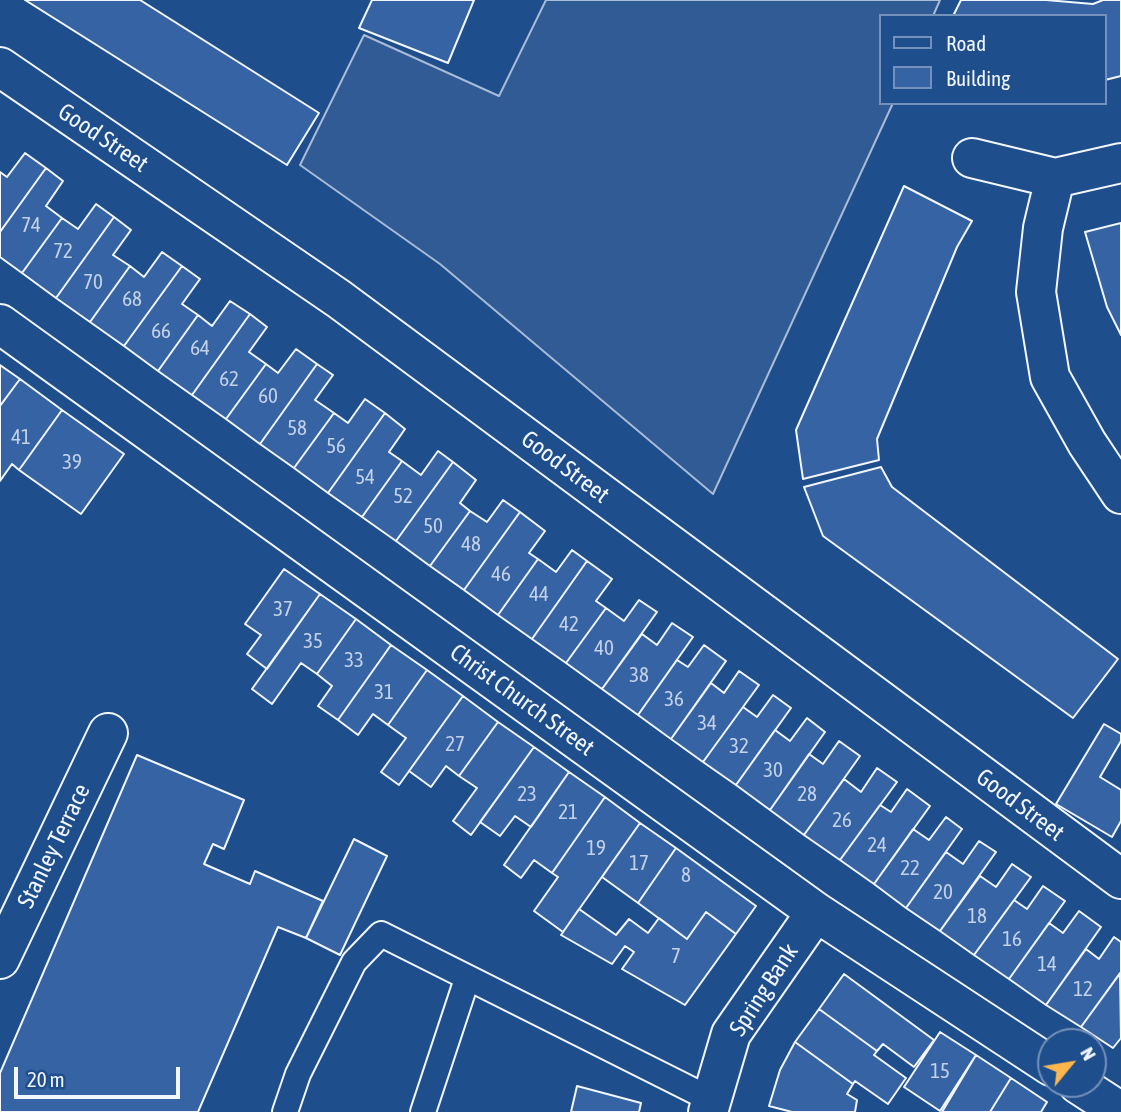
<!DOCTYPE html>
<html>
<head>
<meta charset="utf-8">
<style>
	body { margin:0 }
	#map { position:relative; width:1121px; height:1112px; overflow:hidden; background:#1f4e8c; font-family:"Asap Condensed",sans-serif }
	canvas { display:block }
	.legend { position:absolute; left:879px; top:14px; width:228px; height:91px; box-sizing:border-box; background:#1f4e8c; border:2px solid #7391ba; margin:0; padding:9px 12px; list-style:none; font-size:21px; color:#f2f6ff }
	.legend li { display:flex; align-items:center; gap:14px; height:35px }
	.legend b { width:35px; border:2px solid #7391ba }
	.north { position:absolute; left:1037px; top:1028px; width:70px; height:70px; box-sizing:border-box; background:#1f4e8c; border:2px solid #7391ba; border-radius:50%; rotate:60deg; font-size:19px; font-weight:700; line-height:28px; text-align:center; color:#f2f6ff }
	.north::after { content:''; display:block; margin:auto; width:24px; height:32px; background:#ffb74d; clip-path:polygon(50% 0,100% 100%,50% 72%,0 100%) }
	.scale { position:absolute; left:14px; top:1067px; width:166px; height:32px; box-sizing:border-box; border:4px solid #f2f6ff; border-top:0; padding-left:9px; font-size:21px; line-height:24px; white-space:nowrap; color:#f2f6ff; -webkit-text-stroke:5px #1f4e8c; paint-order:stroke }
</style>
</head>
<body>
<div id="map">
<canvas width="1121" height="1112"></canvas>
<ul class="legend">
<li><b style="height:9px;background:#1f4e8c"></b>Road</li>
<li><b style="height:19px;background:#3563a3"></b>Building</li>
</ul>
<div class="north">N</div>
<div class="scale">20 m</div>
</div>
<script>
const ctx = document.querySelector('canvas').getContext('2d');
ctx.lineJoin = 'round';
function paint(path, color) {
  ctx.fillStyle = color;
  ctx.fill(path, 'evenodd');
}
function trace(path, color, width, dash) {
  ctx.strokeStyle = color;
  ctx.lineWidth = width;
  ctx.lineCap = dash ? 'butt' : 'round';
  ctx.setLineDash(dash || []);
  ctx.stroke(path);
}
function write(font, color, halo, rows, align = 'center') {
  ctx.font = font + ' "Asap Condensed",sans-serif';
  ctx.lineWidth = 5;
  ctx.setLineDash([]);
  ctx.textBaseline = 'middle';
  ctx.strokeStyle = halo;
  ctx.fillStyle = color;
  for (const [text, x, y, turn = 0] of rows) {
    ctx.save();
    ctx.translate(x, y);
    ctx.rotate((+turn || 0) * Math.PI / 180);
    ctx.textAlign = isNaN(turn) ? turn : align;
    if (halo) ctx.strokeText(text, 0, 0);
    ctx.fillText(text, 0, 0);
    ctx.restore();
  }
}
const built = new Path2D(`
	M546,0h394l-7,16h-52v87h12l-180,391 -273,-230 -140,-99 64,-130 135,61z`);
paint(built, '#305b95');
trace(built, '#a8bbd7', 2);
const building = new Path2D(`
	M25,0h115l179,113 -32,52z
	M372,0h102l-26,63 -89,-35z
	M961,0h85l47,4 10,-4h18v76l-16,4v-64h-152z
	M25,153l21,15 -46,64v-60l7,5z
	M46,168l17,13 -17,25 16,12 -40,55 -22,-16v-25z
	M904,186l68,35 -15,26 -80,192 2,21 -76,19 -7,-49z
	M96,204l18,13 -58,81 -34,-25 40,-55 16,11z
	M114,217l17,13 -18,25 17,11 -40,56 -34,-24z
	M1121,223v112l-14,-28 -22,-75z
	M162,252l20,14 -58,80 -34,-24 40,-56 14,11z
	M182,266l18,13 -18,25 16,11 -40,56 -34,-25z
	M230,301l20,13 -58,81 -34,-24 40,-56 14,11z
	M250,314l17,13 -18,25 17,12 -40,55 -34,-24z
	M296,349l21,15 -57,80 -34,-25 40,-55 12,9z
	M317,364l16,11 -18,25 19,13 -40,55 -34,-24z
	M0,365l20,14 -20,27z
	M20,379l42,31 -43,60 -7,-6 -12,17v-75z
	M365,399l20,14 -57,80 -34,-25 40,-55 14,10z
	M62,410l62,44 -43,60 -62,-44z
	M385,413l20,16 -16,23 13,9 -40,56 -34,-24z
	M438,451l15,11 -57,79 -34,-24 40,-56 19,14z
	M453,462l23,18 -16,23 10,8 -40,55 -34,-25z
	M881,467l11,20 226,172 -45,59 -250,-182 -19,-49z
	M503,500l17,12 -56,78 -34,-24 40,-55 17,11z
	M520,512l25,19 -16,22 9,6 -40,56 -34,-25z
	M572,550l15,11 -55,78 -34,-24 40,-56 18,13z
	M587,561l25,18 -16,22 10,7 -40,55 -34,-24z
	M284,569l36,25 -53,75 -20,-15 14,-19 -16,-11z
	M320,594l36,25 -39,55 -16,-11 -29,41 -20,-15z
	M639,600l18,12 -55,77 -36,-26 40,-55 18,13z
	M356,619l35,26 -53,75 -20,-14 14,-20 -15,-12z
	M672,623l21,14 -55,78 -36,-26 40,-55 15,11z
	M391,645l36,25 -39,55 -15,-11 -15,21 -20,-15z
	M704,645l22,16 -55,78 -33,-24 39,-55 11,7z
	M427,670l36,26 -64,89 -18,-13 25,-34 -18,-13z
	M739,671l20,14 -56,77 -32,-23 40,-56 13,10z
	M773,695l18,13 -55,77 -33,-23 40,-55 14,10z
	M463,696l35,26 -39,54 -13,-10 -15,21 -22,-16z
	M807,718l18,14 -55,78 -34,-25 39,-55 15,11z
	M498,722l36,25 -63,88 -18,-14 24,-33 -18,-12z
	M1104,724l17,10v7l-21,36 21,13v31l-9,16 -56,-33z
	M839,741l21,15 -56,79 -34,-25 39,-56 14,10z
	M534,747l35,25 -38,55 -16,-11 -15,20 -20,-14z
	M137,755l107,45 -20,49 -11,-5 -9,20 46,20 5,-13 68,30 -17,37 -28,-11 -80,185h-198v-39z
	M877,768l20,14 -57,78 -36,-25 40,-56 17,13z
	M569,772l36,25 -53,76 -18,-13 -13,18 -17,-13z
	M907,789l23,17 -56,78 -34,-24 40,-55 11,7z
	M605,797l35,26 -77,109 -29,-21 24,-34 -6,-4z
	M946,817l16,12 -56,79 -32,-24 39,-55 16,11z
	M640,823l36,25 -38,55 -36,-26z
	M354,839l33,17 -47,99 -34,-17z
	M979,841l17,11 -56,79 -34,-23 40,-56 17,12z
	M676,848l80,58 -20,28 -30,-22 -19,27 -49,-36z
	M1012,864l19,13 -57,78 -34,-24 40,-55 16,11z
	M1043,886l22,15 -56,78 -35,-24 40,-55 13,9z
	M579,909l37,26 13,-16 19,14 11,-15 28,21 19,-27 30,22 -51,71 -63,-36 12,-17 -9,-6 -13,18 -51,-29z
	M1079,911l22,16 -55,78 -37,-26 40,-56 14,10z
	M1114,937l7,5v30l-40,55 -35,-22 40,-56 13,10z
	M1120,973l1,65 -8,10 -32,-21z
	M844,974l90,66 -20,27 -31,-23 -6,7 -58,-42z
	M819,1009l58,42 -3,4 32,23 -18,26 -33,-23 -2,3 -58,-42z
	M940,1032l36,23 -36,56 -36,-24z
	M795,1042l58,42 -6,10 10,6 -2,12h-63l-23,-6 11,-36z
	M976,1055l35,23 -21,34h-48z
	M1011,1078l36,24 -6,10h-51z
	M577,1086l64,17 -2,9h-68z`);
paint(building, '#3563a3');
trace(building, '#f2f6ff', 2);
const lane = new Path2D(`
	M285,1112l13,-38 56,-112 27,-28 331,166
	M423,1112l44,-133`);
const street = new Path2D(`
	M0,67l339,232 782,580
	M972,158l83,20 66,-15
	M1055,178l-12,50 -7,64 14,85 37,66 34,51
	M0,324l816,588 235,154
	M0,959l108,-226
	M1078,1084l43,28
	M708,1112l23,-78 85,-122`);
trace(lane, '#f2f6ff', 28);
trace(street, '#f2f6ff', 42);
trace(lane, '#1f4e8c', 24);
trace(street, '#1f4e8c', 38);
write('21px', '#c3d1e8', null, [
	["74",31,225],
	["72",63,251],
	["70",93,282],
	["68",132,299],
	["66",161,331],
	["64",200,348],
	["62",229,379],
	["60",268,396],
	["58",297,428],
	["41",21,437],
	["56",336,446],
	["39",72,462],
	["54",365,477],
	["52",403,496],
	["50",433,526],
	["48",471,544],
	["46",501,574],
	["44",539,594],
	["37",283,609],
	["42",569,624],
	["35",313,641],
	["40",604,648],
	["33",354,660],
	["38",639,675],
	["31",384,692],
	["36",674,699],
	["34",707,723],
	["27",455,744],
	["32",739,746],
	["30",773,770],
	["23",527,794],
	["28",807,794],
	["21",568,812],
	["26",842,820],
	["24",877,845],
	["19",596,848],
	["17",639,863],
	["22",910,868],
	["8",686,875],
	["20",943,892],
	["18",977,916],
	["16",1012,939],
	["7",676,956],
	["14",1047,964],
	["12",1083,989],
	["15",940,1071]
]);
write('24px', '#f2f6ff', '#1f4e8c', [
	["Good Street",103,138,34],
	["Good Street",565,467,37],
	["Christ Church Street",522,700,36],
	["Good Street",1020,805,37],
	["Stanley Terrace",54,846,-64],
	["Spring Bank",764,990,-57]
]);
</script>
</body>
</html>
